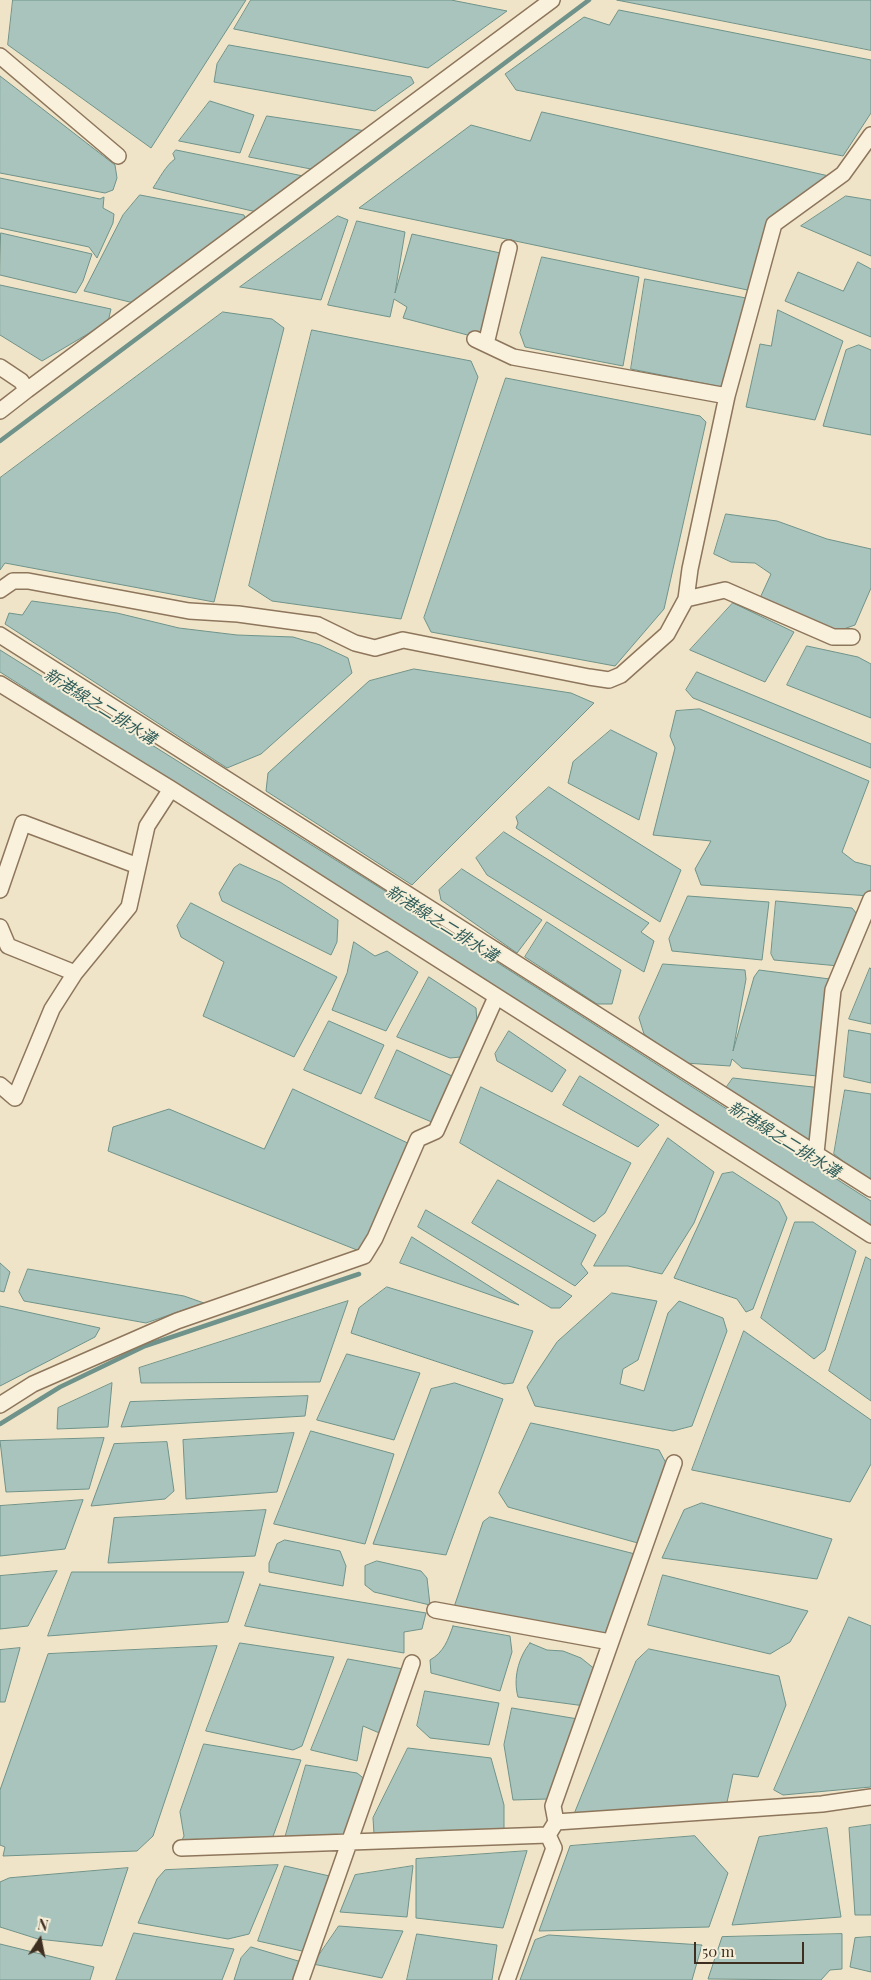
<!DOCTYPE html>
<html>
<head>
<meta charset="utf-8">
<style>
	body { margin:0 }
	#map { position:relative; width:871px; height:1980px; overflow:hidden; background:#f0e4c8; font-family:"Playfair Display",serif }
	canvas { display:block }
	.north { position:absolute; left:15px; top:1915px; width:50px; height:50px; -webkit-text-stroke:4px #f7eed8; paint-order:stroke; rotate:11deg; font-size:14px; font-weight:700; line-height:20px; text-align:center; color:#3d2e20 }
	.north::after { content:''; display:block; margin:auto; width:18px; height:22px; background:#3d2e20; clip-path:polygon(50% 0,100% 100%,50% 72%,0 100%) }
	.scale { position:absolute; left:694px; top:1942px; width:110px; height:22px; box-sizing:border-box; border:2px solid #3d2e20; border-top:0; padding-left:6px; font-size:15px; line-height:18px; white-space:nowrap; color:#3d2e20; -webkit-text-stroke:4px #f7eed8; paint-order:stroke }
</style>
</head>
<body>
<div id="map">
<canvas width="871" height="1980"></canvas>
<div class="north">N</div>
<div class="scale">50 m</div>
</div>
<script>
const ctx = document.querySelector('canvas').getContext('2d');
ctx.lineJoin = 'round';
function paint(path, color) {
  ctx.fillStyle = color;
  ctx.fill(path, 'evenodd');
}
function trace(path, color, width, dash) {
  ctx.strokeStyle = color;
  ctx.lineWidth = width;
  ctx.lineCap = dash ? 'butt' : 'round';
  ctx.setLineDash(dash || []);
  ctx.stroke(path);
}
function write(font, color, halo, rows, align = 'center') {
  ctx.font = font + ' "Playfair Display","Noto Sans TC",serif';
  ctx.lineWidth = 4;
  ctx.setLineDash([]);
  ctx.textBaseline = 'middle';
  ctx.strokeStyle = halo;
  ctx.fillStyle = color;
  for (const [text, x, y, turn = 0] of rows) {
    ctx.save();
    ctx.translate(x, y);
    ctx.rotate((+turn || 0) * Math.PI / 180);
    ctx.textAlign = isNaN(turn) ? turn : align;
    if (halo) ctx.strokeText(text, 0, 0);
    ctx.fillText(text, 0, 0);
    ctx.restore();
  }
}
const water = new Path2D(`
	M13,0h233l-95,148 -143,-103z
	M251,0h200l56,11 -79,57 -194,-39z
	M617,0h254v50z
	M619,10l252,50v53l-28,43 -327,-66 -11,-16 79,-57 25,8z
	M229,45l182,32 3,6 -39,28 -161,-29 3,-18z
	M0,76l115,89 2,13 -4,12 -8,3 -105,-20z
	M210,101l44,14 -14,38 -61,-12z
	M542,112l296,66 -64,46 -17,68 -398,-84 112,-83 59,16z
	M267,116l106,16 -57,38 -67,-13z
	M176,150l132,27 -47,36 -108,-25c6,-9 13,-23 22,-29l-2,-5z
	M0,178l100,21 4,-2 -1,11 11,6 -1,9 -16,35 -8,-11 -89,-19z
	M140,195l104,20 3,11 -113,77 -50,-12 39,-76z
	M846,196l25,4v56l-70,-30z
	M338,216l10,4 -27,80 -81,-13z
	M357,221l48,11 -10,61 17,-59 93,20 -17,77 -13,6 -72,-19 4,-11 -13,-8 -4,18 -62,-12z
	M1,233l91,21 -9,27 -7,12 -76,-18z
	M542,257l97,20 -16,89 -98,-19 -5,-14z
	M858,262l13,7v68l-86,-36 13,-29 45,19z
	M645,279l101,19 -19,90 -96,-19z
	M0,285l111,24 -3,13 -66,39 -42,-26z
	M778,310l65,31 -28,79 -69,-13 14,-63 11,2z
	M223,312l49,7 12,9 -70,274 -209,-39 -5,7v-92z
	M312,330l159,31 7,16 -77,242 -129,-18 -23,-15z
	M859,345l12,5v85l-48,-9 23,-76z
	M506,378l194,38 6,6 -42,187 -49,57 -184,-34 -7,-14z
	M726,514l51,7 50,18 44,10v39l-16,37 -17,6 -78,-33 11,-24 -16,-11 -24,-1 -17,-8z
	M32,601l85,12 62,15 58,7 56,2 27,8 28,13 4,15 -91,81 -34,14 -222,-144 4,-11 13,2z
	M733,603l61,29 -29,50 -75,-32z
	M807,646l51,11 13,7v54l-84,-33z
	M0,650l382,239 489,312v26l-871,-555z
	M414,669l157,24 23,10 -182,182 -146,-94 2,-18 101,-92z
	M697,672l174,72v24l-178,-70 -7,-8z
	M700,709l169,72 -27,71 13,10 16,4v30l-170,-11 -6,-16 16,-28 -58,-6 22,-87 -5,-12 6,-25z
	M611,730l46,23 -18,67 -71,-37 5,-21z
	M549,787l132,83 -21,52 -144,-94 2,-5 -2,-6z
	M504,832l145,91 -8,9 13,9 -10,31 -157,-97 -11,-17z
	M240,864l40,18 58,38 -1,22 -6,13 -109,-54 -3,-8 15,-25z
	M462,869l80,51 -25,33 -76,-53 -2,-10z
	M688,896l81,6 -7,58 -90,-9 -3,-12z
	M776,901l76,7 10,12 -23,46 -65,-6 -3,-6z
	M191,903l146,74 -43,80 -91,-41 21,-54 -43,-25 -4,-11z
	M547,922l74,48 -9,34h-15l-72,-47z
	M354,942l21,14 12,-5 31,21 -32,59 -54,-21 15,-37z
	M663,964l82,6 1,9 -13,72 21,-74 5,-7 71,9 -13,97 -75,-8 -10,-9 -2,7 -45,-3 -41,-29 -5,-16z
	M870,968l1,1v55l-22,-5z
	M429,977l47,31 1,15 -16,34 -11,1 -53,-21z
	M329,1021l55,24 -23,49 -57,-24z
	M849,1030l22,4v49l-27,-6z
	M509,1031l57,39 -14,22 -55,-31 -2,-7z
	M397,1050l55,26 -18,47 -59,-25z
	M580,1076l79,49 -21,22 -75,-42z
	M733,1078l89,10 -11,54 -85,-54z
	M481,1087l150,76 -26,50 -11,9 -134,-79z
	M293,1089l121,57 -47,108 -259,-103 5,-24 56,-18 95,40z
	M845,1090l26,4v89l-37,-29z
	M668,1138l46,34 -20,51 -32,51 -34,-8h-34z
	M733,1172l46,30 8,16 -34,91 -7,3 -9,-13 -63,-21 48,-104z
	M498,1180l98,55 -15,29 7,9 -13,13 -103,-63z
	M426,1210l146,86 -12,12h-9l-133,-81z
	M795,1222h18l43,29 -31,99 -11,9 -53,-41z
	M412,1237l107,68 -119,-42z
	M866,1257l5,3v141l-42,-30z
	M0,1263l10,9 -6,20 -4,-1z
	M28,1269l156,27 20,7 -58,20 -122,-22 -5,-9z
	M387,1287l146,44 -20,52 -9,1 -153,-51 8,-25z
	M612,1293l45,8 -19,59 -15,9 -3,15 24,7 24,-78 11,-12 44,17 4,13 -35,95 -19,5 -138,-25 -8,-19 30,-45z
	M348,1301l-28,81 -179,1 -2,-15z
	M0,1306l100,22 -5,9 -95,49z
	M744,1331l127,89v44l-21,38 -158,-32z
	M347,1354l73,19 -26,67 -77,-20z
	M112,1383l-4,44 -51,2 1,-21z
	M455,1383l48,16 -57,156 -73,-11 58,-155z
	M308,1396l-3,20 -184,11 9,-25z
	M531,1423l128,27 7,13 -21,82 -137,-38 -9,-14z
	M311,1431l83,23 -29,90 -91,-20z
	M294,1433l-17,59 -91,7 -3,-59z
	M104,1438l-15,51 -83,3 -6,-51z
	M167,1442l7,49 -9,8 -74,7 23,-62z
	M83,1500l-18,49 -65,7v-50z
	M702,1503l130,36 -15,40 -155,-21 22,-48z
	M266,1510l-11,46 -147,7 6,-45z
	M490,1517l145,37 -28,85 -153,-32 29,-85z
	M285,1540l55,11 6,15 -3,20 -74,-14v-9l8,-19z
	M377,1561l44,10 6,7 3,27 -56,-13 -9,-7v-19z
	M57,1571l-29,55 -28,3v-53z
	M72,1572h172l-16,50 -180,14z
	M663,1575l145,36 -18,31 -20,12 -122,-29z
	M260,1584v1l166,28 -4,16 -18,3v21l-159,-27z
	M849,1617l22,9v161l-88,8 -9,-5z
	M453,1626l57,10 2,16 -12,39 -69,-18 -1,-13c14,-8 18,-20 23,-34z
	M240,1643l94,14 -32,89 -9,4 -87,-19z
	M530,1643l17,7 16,1 18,7 15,12 -11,36 -67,-9c-5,-18 0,-39 12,-54z
	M217,1646l-64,190 -16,15 -134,5 2,-9 -5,-2v-55l48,-136z
	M20,1648l-15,54h-5v-52z
	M649,1649l130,27 7,29 -28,72 -25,-3 -7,33 -152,7 62,-153z
	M348,1659l55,10 -19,66 -21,-9 -6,35 -46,-11z
	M425,1691l74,12 -10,42 -59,-7 -13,-12z
	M512,1708l66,11 -30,80 -35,1 -9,-55z
	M204,1744l97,16 -29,79 -92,5 4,-8 -4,-24z
	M408,1748l83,10 13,47v24l-130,5 -1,-16z
	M306,1765l51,8 10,8 -18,54 -64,3z
	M871,1825v90h-16l-6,-87z
	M827,1828l14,89 -109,8 27,-88z
	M695,1836l33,37 -19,54 -170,4 31,-85z
	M527,1851l-24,77 -87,-10v-59z
	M278,1865l-29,69 -21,5 -90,-16 19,-44 8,-9z
	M285,1866l49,11 -23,76 -53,-12z
	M413,1866l-6,51 -67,-5 15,-37z
	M128,1868l-26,78 -64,-7 -38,-12v-45l9,-4z
	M339,1926l64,5 -21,47 -69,-14z
	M134,1933l100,16 -12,31h-106z
	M417,1934l80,11 -5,35h-85z
	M842,1934v35l-12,1 -9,10 -113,-1 14,-42z
	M549,1935l153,10 -10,35h-172l15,-40z
	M871,1937v35l-21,-5 5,-29z
	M0,1944l94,23 -4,13h-90z
	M251,1947l54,16 -6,17h-65l7,-22z`);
paint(water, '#a9c4bc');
trace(water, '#6f938a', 1);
trace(new Path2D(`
	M0,441l589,-441
	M0,1424l60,-37 85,-41 214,-72`), '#6f938a', 4.5);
const minor = new Path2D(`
	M0,56l118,100
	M475,339l38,18 214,39
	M486,344l23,-96
	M0,367l21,14 6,9 -27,21
	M27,390l525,-390
	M0,590l13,-9h15l161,30 49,3 80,11 37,18 20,5 28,-8 186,37 20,3 12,-5 46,-41 19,-35 4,-30 37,-173 47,-172 69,-50 28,-39
	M686,599l39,-9 108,47h19
	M0,635l871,554
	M0,684l171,105 700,446
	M0,890l23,-67 115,43
	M0,927l8,19 67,27
	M0,1085l15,13 37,-89 23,-36 54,-66 18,-81 24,-37
	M816,1153l17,-163 38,-91
	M0,1405l33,-21 144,-63 187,-65 11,-18 43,-99 18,-8 60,-134
	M435,1610l175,32
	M556,1822l-3,-16 121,-343
	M181,1848l367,-13 8,-13 266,-18 49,-7
	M301,1980l111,-317
	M507,1980l47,-132 -6,-13`);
trace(minor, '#8d765c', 18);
trace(minor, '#faf1dc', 15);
write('italic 16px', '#2f5d5a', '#f7eed8', [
	["新港線之二排水溝",100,707,32],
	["新港線之二排水溝",442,924,32],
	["新港線之二排水溝",784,1140,32]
]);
</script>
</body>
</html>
